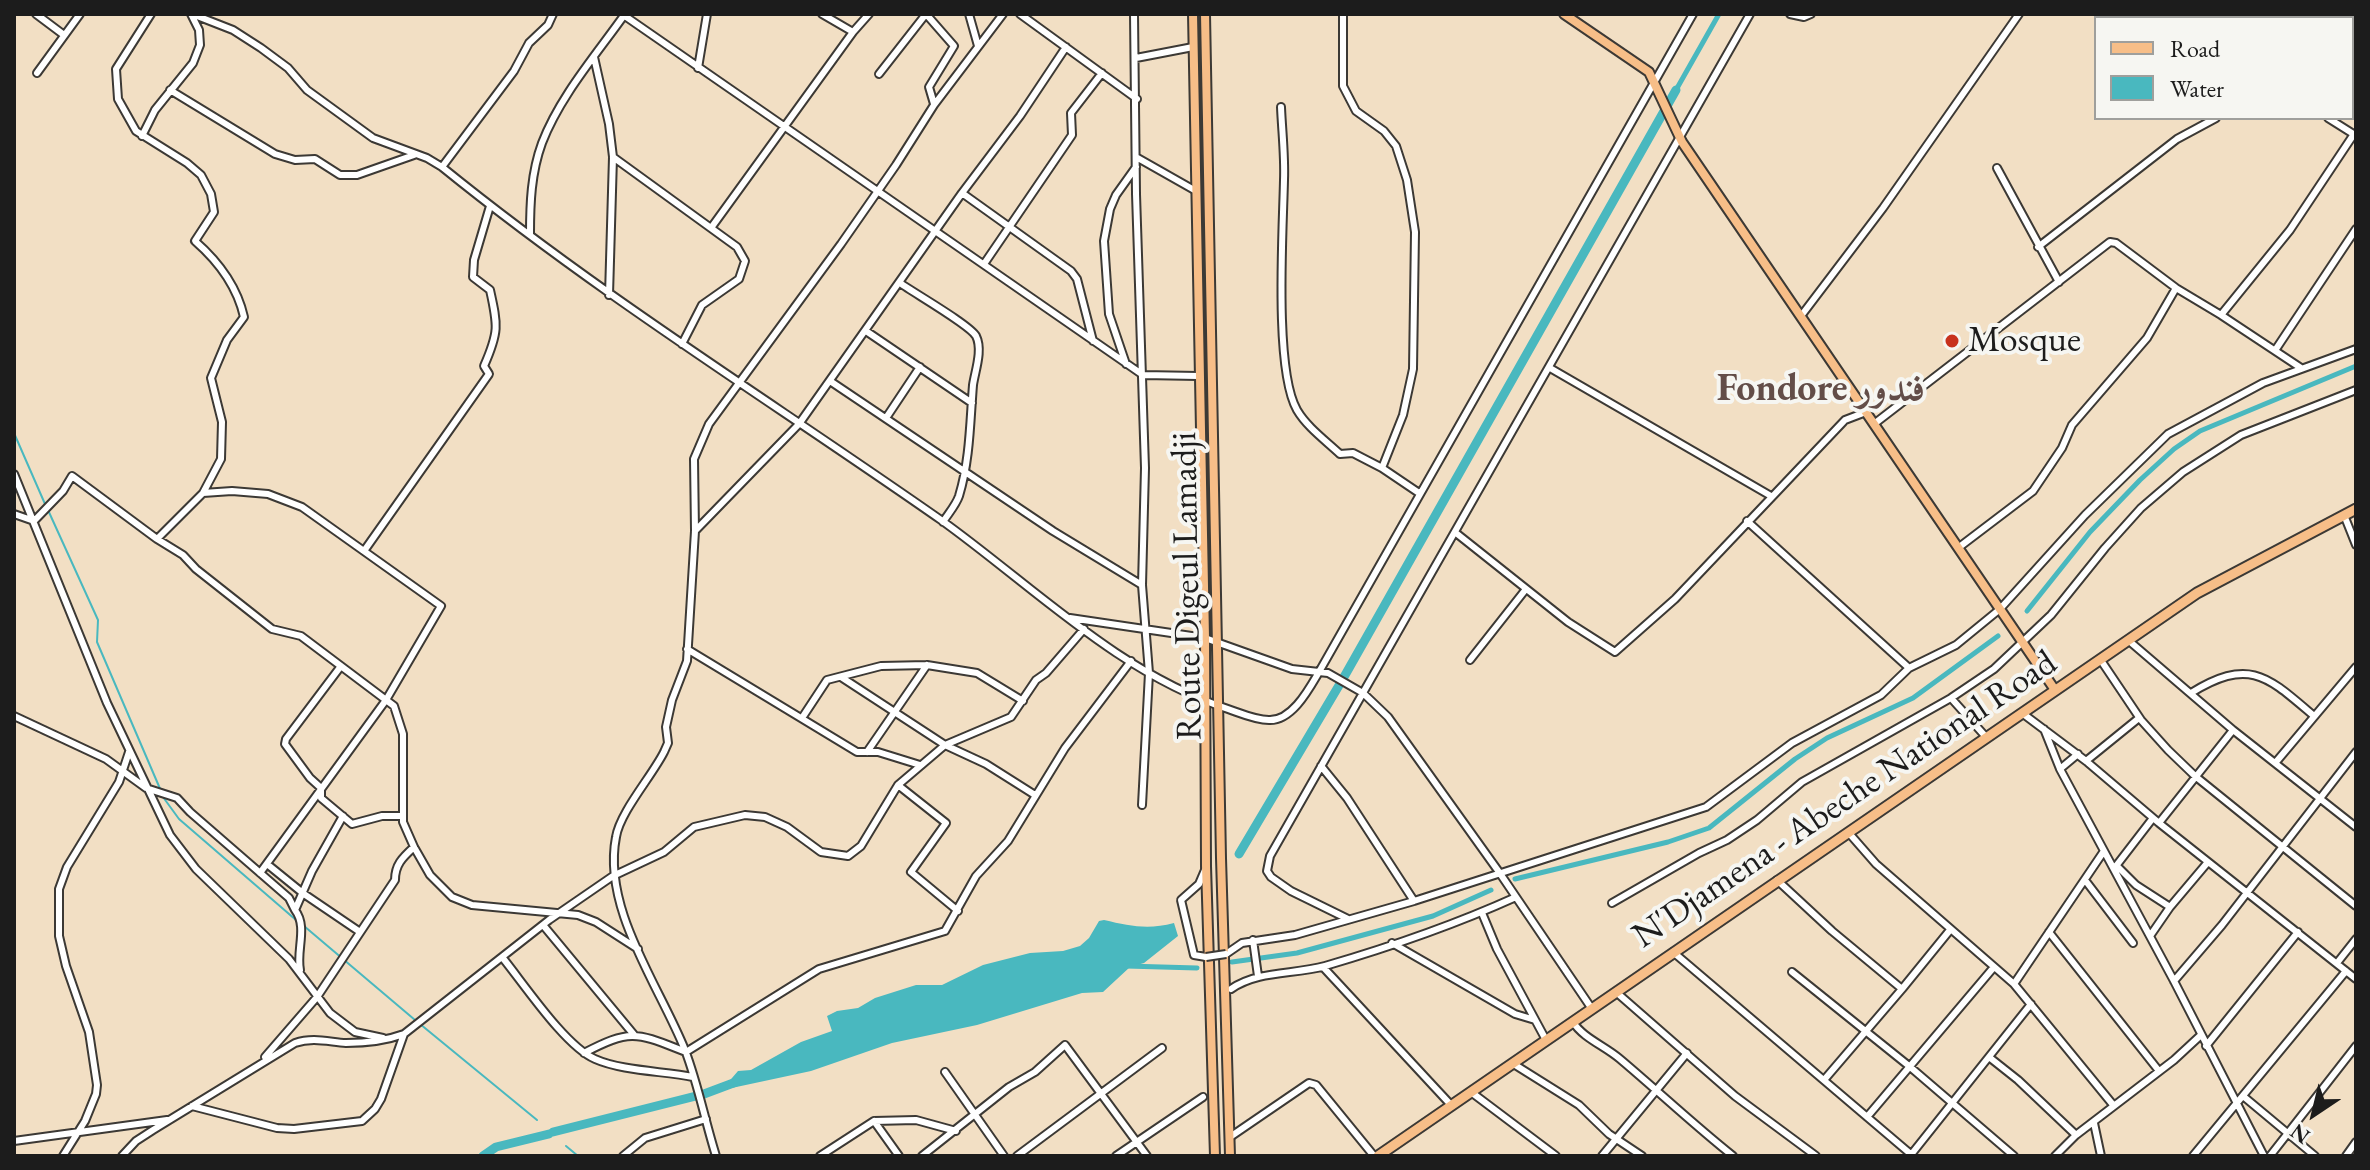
<!DOCTYPE html>
<html>
<head>
<meta charset="utf-8">
<style>
	body { margin:0 }
	#map { position:relative; width:2370px; height:1170px; overflow:hidden; background:#f2dfc4; font-family:"EB Garamond",serif }
	canvas { display:block }
	.frame { position:absolute; inset:0; border:16px solid #1c1c1c; pointer-events:none }
	.legend { position:absolute; left:2094px; top:16px; width:260px; height:104px; box-sizing:border-box; background:#f6f6f2; border:2px solid #9f9f9c; margin:0; padding:10px 14px; list-style:none; font-size:24px; color:#1c1c1c }
	.legend li { display:flex; align-items:center; gap:16px; height:40px }
	.legend b { width:40px; border:2px solid #9f9f9c }
	.north { position:absolute; left:2274px; top:1074px; width:80px; height:80px; -webkit-text-stroke:6px #f6f6f2; paint-order:stroke; rotate:215deg; font-size:22px; font-weight:700; line-height:32px; text-align:center; color:#1c1c1c }
	.north::after { content:''; display:block; margin:auto; width:28px; height:36px; background:#1c1c1c; clip-path:polygon(50% 0,100% 100%,50% 72%,0 100%) }
</style>
</head>
<body>
<div id="map">
<canvas width="2370" height="1170"></canvas>
<div class="frame"></div>
<ul class="legend">
<li><b style="height:10px;background:#f7be88"></b>Road</li>
<li><b style="height:22px;background:#49b8bf"></b>Water</li>
</ul>
<div class="north">N</div>
</div>
<script>
const ctx = document.querySelector('canvas').getContext('2d');
ctx.lineJoin = 'round';
function paint(path, color) {
  ctx.fillStyle = color;
  ctx.fill(path, 'evenodd');
}
function trace(path, color, width, dash) {
  ctx.strokeStyle = color;
  ctx.lineWidth = width;
  ctx.lineCap = dash ? 'butt' : 'round';
  ctx.setLineDash(dash || []);
  ctx.stroke(path);
}
function write(font, color, halo, rows, align = 'center') {
  ctx.font = font + ' "EB Garamond",Amiri,serif';
  ctx.lineWidth = 8;
  ctx.setLineDash([]);
  ctx.textBaseline = 'middle';
  ctx.strokeStyle = halo;
  ctx.fillStyle = color;
  for (const [text, x, y, turn = 0] of rows) {
    ctx.save();
    ctx.translate(x, y);
    ctx.rotate((+turn || 0) * Math.PI / 180);
    ctx.textAlign = isNaN(turn) ? turn : align;
    if (halo) ctx.strokeText(text, 0, 0);
    ctx.fillText(text, 0, 0);
    ctx.restore();
  }
}
paint(new Path2D(`
	M1104,920c26,6 44,10 70,3l4,13 -34,27 -14,4 -27,25 -21,1 -105,32 -85,18 -81,28 -84,18 -1,-4 12,-14 13,-1 50,-28 31,-11 -5,-15 10,-5 21,-3 17,-10 41,-13h26l41,-20 47,-12 33,-2 17,-5 9,-8 10,-17z`), '#49b8bf');
trace(new Path2D(`
	M14,433l31,71
	M48,510l50,110 -1,22 64,149
	M163,797l16,22 117,101
	M304,926l111,94
	M420,1024l117,96
	M566,1146l12,10`), '#49b8bf', 2);
trace(new Path2D(`
	M1676,90l43,-76
	M2027,611l63,-79 50,-52 34,-31 26,-18 156,-65
	M1515,879l153,-37 41,-14 86,-69 32,-21 86,-40 85,-62
	M1232,962l65,-9 136,-37 58,-26
	M1126,966l71,2`), '#49b8bf', 5);
trace(new Path2D(`
	M1239,854l105,-177 332,-587
	M553,1132l151,-38 32,-12
	M483,1156l13,-9 53,-13`), '#49b8bf', 9);
const minor = new Path2D(`
	M36,14l28,21
	M151,14l-35,55 2,30 18,32 51,32 14,12 10,19 3,18 -19,29c24,21 42,45 49,76l-17,23 -16,38 11,44 -1,37 -18,34 -46,46
	M192,14l41,16 28,18 27,20 19,22 66,48 54,20 15,9c159,129 332,236 499,353 92,66 177,153 287,189 12,4 27,11 41,11 23,1 40,-31 50,-48l374,-658
	M622,14l521,361 55,1
	M822,14l31,18 16,-18
	M926,14l28,32 -25,41 5,17
	M969,14l9,32
	M1020,14l117,85
	M1134,14l2,180 9,274 -3,117 7,88 -7,132
	M1343,14v72l13,25 28,20 12,15 11,34 8,52 -2,137 -10,46 -21,53 37,25
	M1790,14l14,3 7,-3
	M2171,14l2,4
	M594,57l15,67 4,33 -4,138
	M1136,58l57,-11
	M698,68l9,-54
	M37,73l43,-59
	M879,74l47,-60
	M170,90l105,64 20,6 20,-1 25,16h17l57,-20
	M1281,107c1,24 4,49 3,73 -1,50 -10,190 13,230 10,17 28,30 43,44l13,-1 29,15
	M2328,118l27,17
	M142,136l13,-26 38,-47 7,-18 -1,-15 -8,-16
	M613,157l124,90 8,14 -6,18 -37,26 -20,39
	M1136,157l60,34
	M442,167l72,-96 15,-28 19,-18 5,-11
	M1997,168l62,114
	M962,193l109,78 6,8 16,62
	M711,228l142,-196
	M530,234c0,-30 1,-61 12,-91 18,-47 54,-88 83,-129
	M2038,247l139,-108 39,-21
	M984,264l88,-129 -1,-22 31,-40
	M900,283c14,10 70,42 76,53 7,14 -1,35 -3,49 -3,37 -3,75 -14,111 -3,9 -11,18 -16,26
	M2221,315l80,53
	M1801,316l82,-108 136,-194
	M866,331l106,72
	M2276,349l80,-120
	M1126,364l-17,-50 -5,-73 6,-32 6,-14 20,-28
	M1550,368l221,128
	M830,381l223,150 89,54
	M886,418l34,-51
	M1874,424l236,-182 6,1 60,45 45,27 69,-85 64,-96
	M14,474l93,229 63,132 26,34 93,90 41,54 25,19 28,6
	M203,493l29,-2 36,3 34,13 139,99 -55,94 -126,173
	M14,514l20,7 29,-30 9,-15 85,63 26,16 13,14 76,60 29,7 93,70 9,28v88l11,25 16,28 22,22 20,8 106,10 18,7 42,27
	M2344,515l12,30
	M1747,521l162,147
	M695,531l104,-107 163,-231 58,-77 46,-69
	M1456,533l112,89 47,30 60,-53 170,-179 21,-8
	M1958,548l75,-57 29,-43 10,-23 75,-87 29,-50
	M364,551l125,-177 -5,-8c15,-34 14,-40 6,-76l-17,-13 1,-17 16,-54
	M1070,618l135,20 87,31 36,4 35,20 25,24 111,155 93,137
	M2128,640l105,90 123,97
	M687,649l170,103h21l42,13
	M2100,659l41,61 27,30 27,26 161,130
	M1470,660l56,-71
	M341,666l-55,73 -1,5 25,34 11,10v10l31,26 30,-8h19
	M841,677l104,68 41,19 49,31
	M2191,693c59,-36 76,-17 123,23
	M1951,698l35,39
	M2022,713l64,48 73,62 197,156
	M14,716l92,43 40,29 31,10 13,14 99,86 6,12
	M802,718l25,-38 54,-14 46,-1 50,8 46,28
	M2044,729l16,40 114,212 90,175
	M867,752l60,-87
	M2086,761l53,-43
	M2276,762l80,-95
	M1321,766l26,32 67,103
	M2060,769l18,-15
	M898,785l48,38 -35,49 47,39
	M2159,823l74,-93
	M1848,832l28,32 138,120 100,122
	M267,864l37,30 56,38
	M2116,866l37,-48
	M2117,866l19,19 34,22 -20,29
	M1205,870l-6,14 -18,16 13,55 12,2
	M1777,880l55,51 70,58 -78,91
	M2085,880l48,63
	M1612,903l87,-50 28,-13 30,-20 45,-38 149,-84 43,-29 57,-54 54,-67 36,-40 42,-36 58,-37 115,-45
	M2170,907l38,-45
	M1482,913l15,36 49,91
	M1348,919l-57,-28 -20,-14 -4,-6 3,-15 480,-842
	M543,925l92,111
	M2049,932l110,139
	M1253,940l5,36
	M1392,943l123,71 20,6
	M1673,952l240,204
	M1226,954l16,-11 53,-8 119,-34 292,-94 86,-64 89,-48 28,-27 47,-23 44,-36 85,-94 83,-81 95,-51 93,-34
	M502,957c22,27 63,89 93,102 27,12 68,12 98,18
	M2337,963l19,-24
	M1323,967l128,138
	M300,970c-4,-20 8,-43 -5,-60l17,-39 31,-55
	M1792,972l117,94 105,90
	M2174,981l48,-56 134,-173
	M2014,984l90,-133
	M1231,989c28,-19 62,-14 94,-23 65,-19 129,-41 191,-69
	M1902,989l48,-59
	M1616,992l119,104 81,60
	M1573,1022c10,16 32,24 47,37 38,32 74,66 113,97
	M2206,1046l92,-114
	M584,1053c48,-25 53,-20 102,-1l133,-83 126,-38 31,-55 32,-35 57,-93 66,-87
	M265,1057l52,-60 78,-117c0,-15 7,-22 19,-33
	M1989,1057l29,23 58,55
	M1512,1063l67,42 30,29 33,22
	M945,1072l59,84
	M1471,1092l85,64
	M2243,1096l72,60
	M192,1106l85,22 17,1 68,-8 13,-12 6,-10 23,-65
	M1867,1117l127,-150
	M874,1121l25,35
	M2094,1123l7,33
	M1230,1137l79,-54 7,2 58,71
	M14,1141l153,-21
	M63,1156l22,-35 11,-27 1,-9 -8,-53 -23,-66 -7,-30v-47l8,-22 52,-85 10,-30
	M122,1156l14,-15 17,-11 142,-87c18,-6 34,-1 51,0 20,0 39,-2 58,-9l145,-114 64,-44 51,-24 30,-25 51,-12 20,2 22,10 34,25 27,4 13,-10 37,-61 47,-40 66,-28 25,-37 10,-7 38,-44
	M623,1156l22,-18 61,-19
	M716,1156c-11,-35 -18,-72 -31,-106 -26,-65 -83,-141 -69,-213 4,-25 36,-61 48,-85l4,-9 -2,-16 6,-27 15,-39 8,-130 -1,-72 15,-35 132,-180 55,-79 38,-60 69,-91
	M820,1156l54,-35 42,-1 40,11
	M922,1156l87,-69 26,-15 30,-27 82,111
	M1017,1156l145,-108
	M1116,1156l87,-59
	M1602,1156l85,-103
	M1910,1156l121,-152
	M2055,1156l21,-21 98,-75 27,-25
	M2193,1156l153,-185
	M2270,1156l86,-110
	M2346,1156l10,-14`);
const major = new Path2D(`
	M1193,14l12,624 1,228 9,290
	M1205,14l16,844 9,298
	M1564,14l85,58 33,70 373,548`);
const highway = new Path2D(`
	M1378,1156l819,-563 159,-84`);
trace(minor, '#3c3935', 10);
trace(major, '#3c3935', 12);
trace(highway, '#3c3935', 13);
trace(minor, '#fff', 6);
trace(major, '#f7be88', 8);
trace(highway, '#f7be88', 9);
const minorBridge = new Path2D(`
	M1206,957l20,-3`);
trace(minorBridge, '#3c3935', 10, []);
trace(minorBridge, '#fff', 6);
for (const [x, y, r, color] of [
	[1952,341,8,"#c8321e"]
]) {
  const dot = new Path2D();
  dot.arc(x, y, r, 0, 2 * Math.PI);
  ctx.fillStyle = color;
  ctx.fill(dot);
  trace(dot, '#f6f6f2', 3);
}
write('36px', '#1c1c1c', '#f6f6f2', [
	["Mosque",1968,341]
], 'left');
write('36px', '#1c1c1c', '#f6f6f2', [
	["Route Digeul Lamadji",1188,586,-91],
	["N'Djamena - Abeche National Road",1845,800,-34]
]);
write('bold 38px', '#634d48', '#f6f6f2', [
	["Fondore فندور",1821,390]
]);
</script>
</body>
</html>
